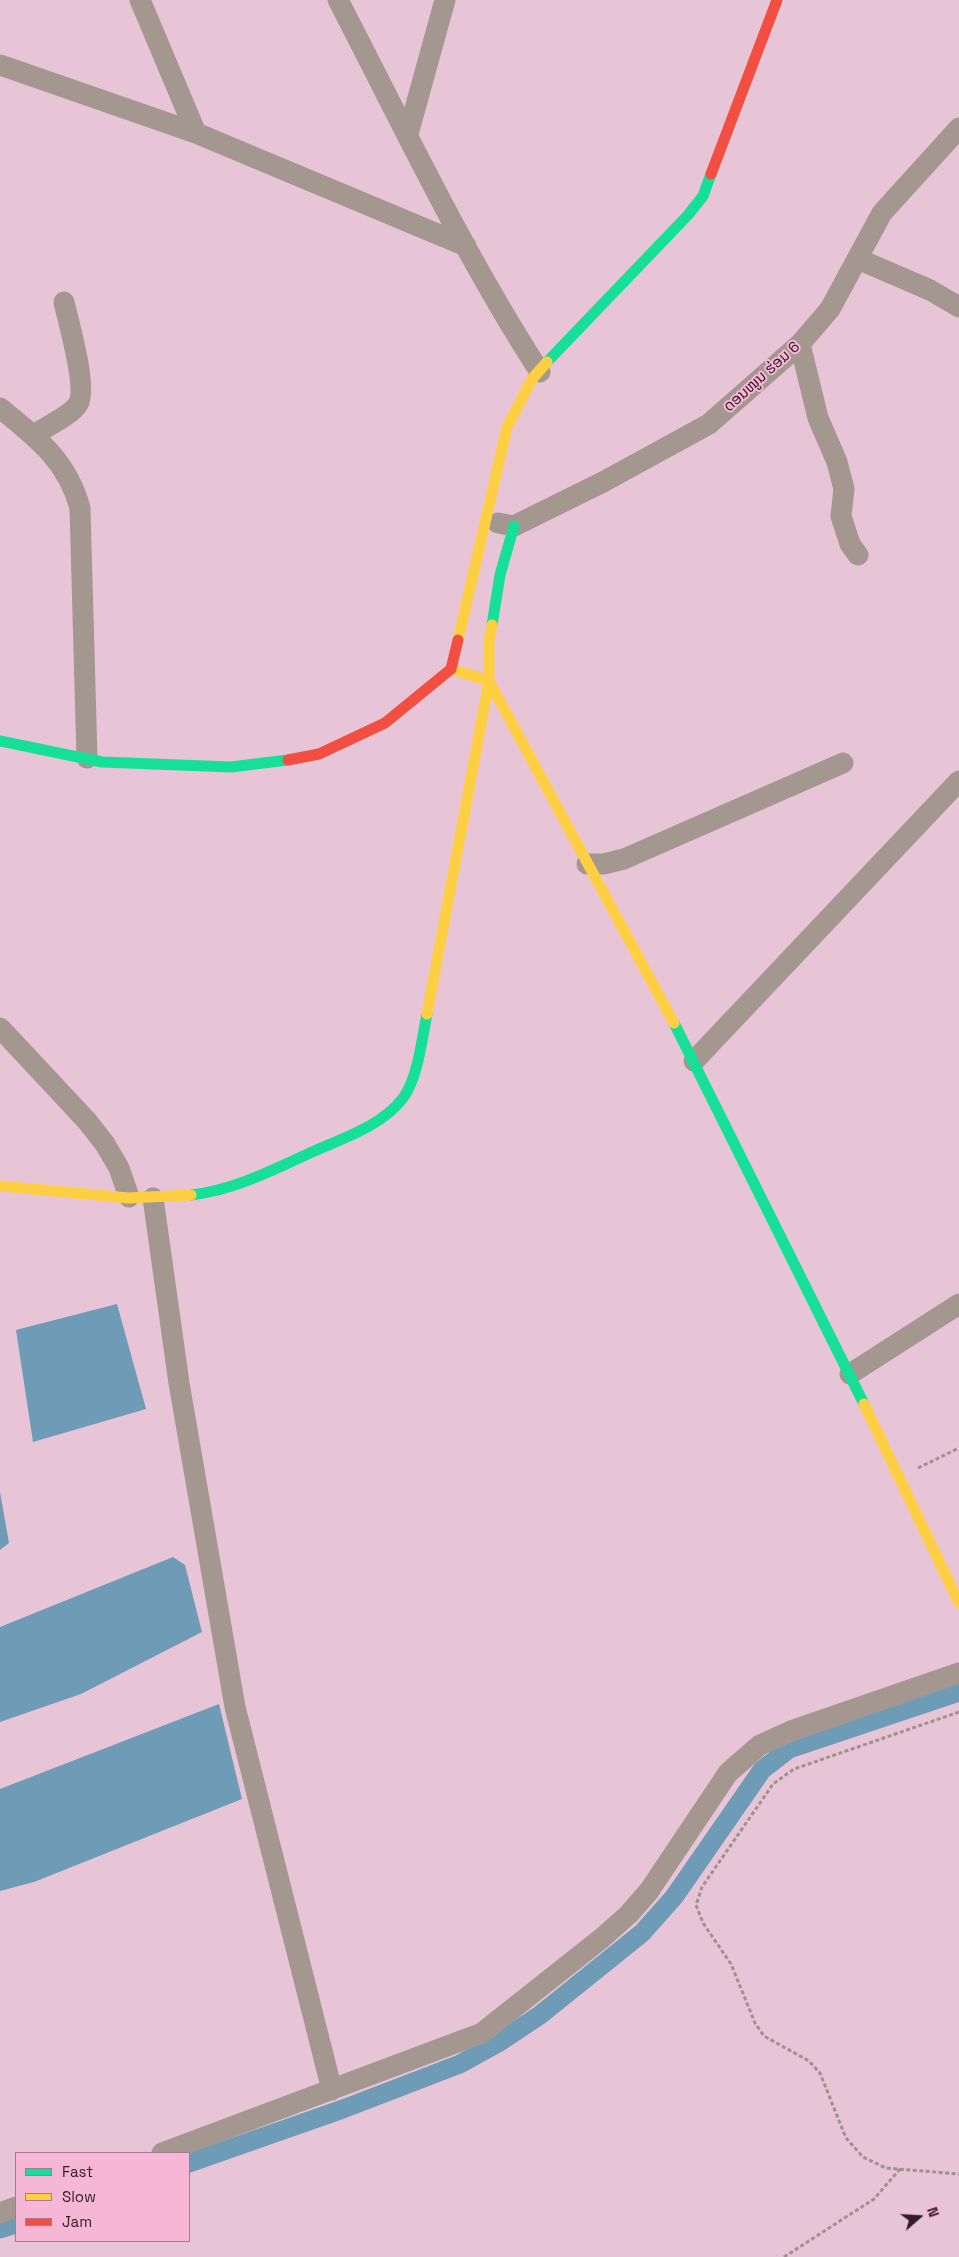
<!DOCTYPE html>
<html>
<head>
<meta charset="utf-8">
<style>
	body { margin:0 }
	#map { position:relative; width:959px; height:2257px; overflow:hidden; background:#e8c5d6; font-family:"Space Grotesk",sans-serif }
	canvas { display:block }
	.legend { position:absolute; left:15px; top:2152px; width:175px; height:90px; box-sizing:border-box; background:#f6b7d6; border:1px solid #a87990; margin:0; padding:6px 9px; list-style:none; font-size:15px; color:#331b27 }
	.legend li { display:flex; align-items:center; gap:10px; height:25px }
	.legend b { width:25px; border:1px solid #a87990 }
	.north { position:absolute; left:894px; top:2192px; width:50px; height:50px; -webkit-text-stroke:4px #f6b7d6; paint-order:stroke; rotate:71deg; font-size:14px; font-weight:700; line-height:20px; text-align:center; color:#331b27 }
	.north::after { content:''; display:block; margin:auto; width:18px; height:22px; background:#331b27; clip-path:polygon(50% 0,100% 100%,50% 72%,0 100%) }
</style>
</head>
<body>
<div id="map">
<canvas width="959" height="2257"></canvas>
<ul class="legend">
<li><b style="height:6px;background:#16e098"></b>Fast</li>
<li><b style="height:6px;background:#ffcf43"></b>Slow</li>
<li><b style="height:6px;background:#f24e42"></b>Jam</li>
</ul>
<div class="north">N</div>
</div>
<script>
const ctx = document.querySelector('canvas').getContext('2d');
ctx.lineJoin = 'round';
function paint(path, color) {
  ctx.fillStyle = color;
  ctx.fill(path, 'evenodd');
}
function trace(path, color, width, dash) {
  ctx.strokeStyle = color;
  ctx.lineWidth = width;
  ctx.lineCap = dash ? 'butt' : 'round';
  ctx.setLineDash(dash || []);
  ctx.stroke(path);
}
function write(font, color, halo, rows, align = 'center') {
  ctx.font = font + ' "Space Grotesk","Noto Sans Lao",sans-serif';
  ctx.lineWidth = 4;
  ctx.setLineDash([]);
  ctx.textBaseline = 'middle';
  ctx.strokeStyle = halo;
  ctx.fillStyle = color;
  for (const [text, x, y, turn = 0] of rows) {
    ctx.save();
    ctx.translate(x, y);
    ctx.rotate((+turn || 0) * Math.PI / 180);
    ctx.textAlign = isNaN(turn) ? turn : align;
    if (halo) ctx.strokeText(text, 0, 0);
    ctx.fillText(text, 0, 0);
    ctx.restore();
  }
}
paint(new Path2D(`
	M117,1304l29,105 -113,33 -17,-112z
	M0,1492l9,51 -9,7z
	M173,1557l12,8 17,67 -121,62 -81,28v-95z
	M219,1704l23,95 -208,83 -34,9v-102z`), '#6e9bb6');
trace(new Path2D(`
	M189,2163l154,-54 117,-45 38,-21 42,-28 102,-82 32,-36 88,-127 27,-21 170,-57
	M0,2229l16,-5`), '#6e9bb6', 19);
trace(new Path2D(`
	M918,1468l41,-20
	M959,1712l-165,57 -21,15 -71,103 -6,18 7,18 28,41 24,59 9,13 45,25 11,12 26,65 17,19 23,11 73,6
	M784,2257l90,-58 26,-30`), '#a0918d', 3, [4, 2.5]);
trace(new Path2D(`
	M140,0l56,133
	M338,0c65,125 125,253 202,372
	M0,65l196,68 270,113
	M408,134l37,-134
	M858,259l72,31 29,17
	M800,344l18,74 19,44 7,27 -3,27 9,28 8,11
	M0,408c37,30 67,52 80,100l7,250
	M34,435c10,-7 39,-21 44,-31 10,-16 -10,-83 -14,-102
	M498,523l16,3 89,-44 106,-58 91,-80 30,-35 52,-96 77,-85
	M587,864h17l20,-5 219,-96
	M0,1028l87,93 18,23 14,24 10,29
	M694,1061l265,-280
	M153,1198l26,185 56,324 97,383
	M850,1374l109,-70
	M162,2153l320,-120 120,-95 27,-24 20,-23 79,-118 32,-28 31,-14 168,-58
	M0,2213l16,-6`), '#a4978f', 21);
trace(new Path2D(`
	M547,362l141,-147 15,-19 8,-22
	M492,625l8,-50 14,-49
	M0,741l102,21 129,5 57,-7
	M674,1023l190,381
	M191,1195c43,-5 82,-25 121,-43 31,-14 70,-26 91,-54 15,-20 19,-60 24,-84`), '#16e098', 11);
trace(new Path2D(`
	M458,640l49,-213 25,-48 15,-17
	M451,669l38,12 185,342
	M427,1014l62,-333v-40l3,-16
	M0,1186l128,12 63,-3
	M864,1404l95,199`), '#ffcf43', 11);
trace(new Path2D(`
	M711,174l66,-174
	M288,760l31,-6 66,-31 66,-54 7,-29`), '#f24e42', 11);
write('15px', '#331b27', '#f6b7d6', [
	["ດອນໜູນ ຮ່ອມ 6",762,377,-42]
]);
</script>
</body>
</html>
